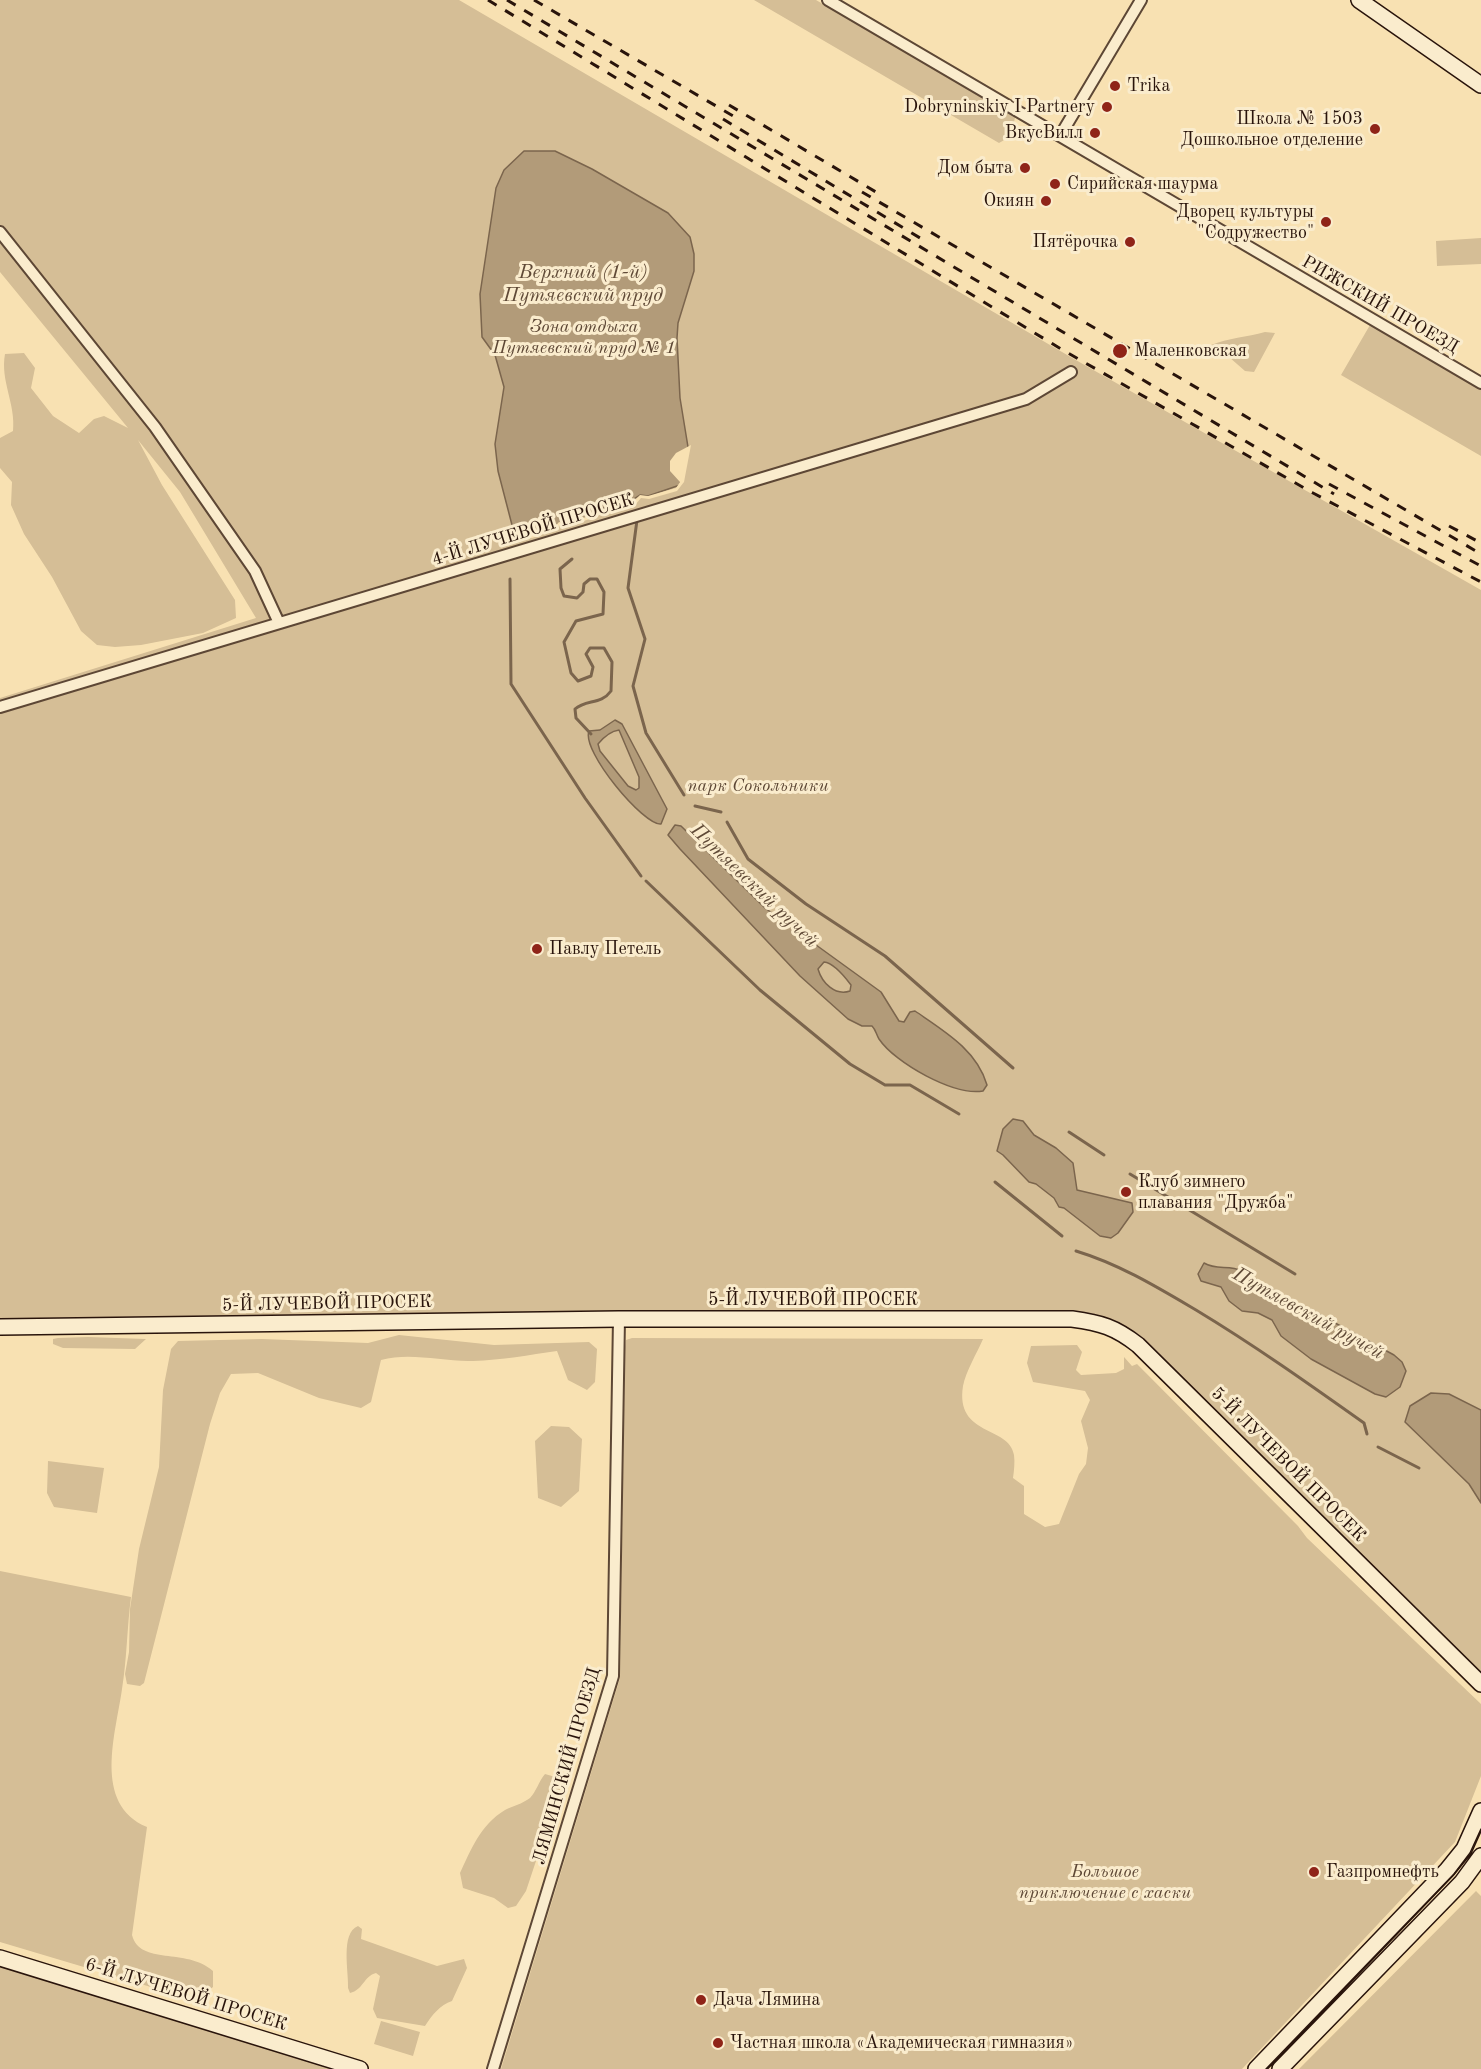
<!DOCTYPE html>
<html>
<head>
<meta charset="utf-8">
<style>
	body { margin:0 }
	canvas { display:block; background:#f8e1b2 }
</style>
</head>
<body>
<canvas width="1481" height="2069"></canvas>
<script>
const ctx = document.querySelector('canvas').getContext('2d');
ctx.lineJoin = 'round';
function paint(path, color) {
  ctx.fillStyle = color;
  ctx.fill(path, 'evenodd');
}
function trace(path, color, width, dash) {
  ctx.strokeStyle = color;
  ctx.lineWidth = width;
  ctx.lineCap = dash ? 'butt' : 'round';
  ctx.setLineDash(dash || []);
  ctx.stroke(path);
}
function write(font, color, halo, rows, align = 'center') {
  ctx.font = font + ' "Old Standard TT",serif';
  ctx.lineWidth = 6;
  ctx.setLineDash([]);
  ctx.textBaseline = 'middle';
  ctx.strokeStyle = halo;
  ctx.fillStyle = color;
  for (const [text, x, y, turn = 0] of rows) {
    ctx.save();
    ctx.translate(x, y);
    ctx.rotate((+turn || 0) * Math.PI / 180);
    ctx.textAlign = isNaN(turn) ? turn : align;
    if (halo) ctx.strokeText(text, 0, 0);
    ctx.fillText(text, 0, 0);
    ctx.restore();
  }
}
paint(new Path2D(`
	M0,0h459l615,359 407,231v1082l-349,-340 -18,-12 -23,-7 -1091,9v-624l256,-80 -76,-126 -42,-52 24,45 73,115 1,18 -33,15 -62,12 -26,2 -18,-2 -16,-14 -29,-54 -28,-43 -13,-29 1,-23 -12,-14v-30l13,-7c3,-27 -13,-50 -8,-77l19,-1 11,15 -4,20 22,28 26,17 15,-14 10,-3 24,12 -128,-156z
	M754,0h62l199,117c-2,13 -4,20 -16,26z
	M1481,238v26l-44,2 -1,-25z
	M1370,325l111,64v67l-140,-81z
	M1265,332l10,1 -21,39 -9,-1 -16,-14 -18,-7v-5c17,-7 36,-8 54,-13z
	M399,1335l95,10 95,-3 8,7 -2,33 -8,8 -19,-10 -11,-29c-28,4 -55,9 -84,10 -31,1 -61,-9 -92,-1l-10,42 -10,6 -42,-10 -61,-25 -27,1 -11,19 -10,31 -66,259 -4,3 -13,-2 -2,-10 4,-22 1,-43 9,-60 20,-82 4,-77 8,-41 7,-8 84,-2 106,4z
	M88,1337l58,2 -11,10 -72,-1 -10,-4v-5l5,-1z
	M632,1338l351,1c-6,14 -17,32 -20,47 -8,51 46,39 51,69 1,7 0,16 -1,23l11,8v28l21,13 14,-3 20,-50 7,-10 2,-16 -7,-27 9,-21 -5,-9 -52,-9 -6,-19 4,-17 46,-1 5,7 -6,18 5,5 35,-2 8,-4v-12l8,9 5,-2 161,162 9,12 174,166v72l-26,66 -213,227h-741l119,-391 5,-331 1,-7z
	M551,1426l18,1 13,12 -3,52 -18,16 -23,-9 -3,-57z
	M48,1461l56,7 -7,45 -43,-6 -7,-14z
	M0,1571l131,26c-4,31 -4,61 -9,92 -6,44 -30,115 25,138l-15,108c8,31 54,12 81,36v16l-9,7 -31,-7 -2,6 -171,-51z
	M545,1774l17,5v4l-36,108 -10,15 -8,2 -14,-10 -31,-10 -3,-15c11,-23 20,-48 45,-63 8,-4 17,-6 25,-12 6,-6 9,-17 15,-24z
	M1476,1891l5,5v173h-182z
	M358,1926l4,3 -1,10 76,27 27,-7 3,9 -15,33c-12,4 -20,14 -27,25l-48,-8 -4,-9 7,-33 -4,-3c-12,3 -13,17 -26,20l-2,-5c1,-16 -8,-55 10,-62z
	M0,1966l340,103h-340z
	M381,2021l39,11 -7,24 -39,-12z`), '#d5be96');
const water = new Path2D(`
	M524,151h31l37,18 76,44 22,24 4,17v17l-16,52 -1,15 3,60 8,49 -8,38 -32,11 -8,-1c-12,9 -24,14 -40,13 -9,7 -26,18 -38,13l-9,7 -27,7 -7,-9 -7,-1 -14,-54 -3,-27 9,-57 -9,-32 -13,-18 -2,-43 16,-106 8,-18z
	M615,720l7,4 45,85 -6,15c-17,2 -80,-73 -72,-93l11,-1zM619,730l20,47v11l-3,2 -8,-4 -28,-35 -2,-7c5,-6 13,-13 21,-14z
	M675,825l6,1 84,82 116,84 18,29 5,1 6,-10 5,-1c29,20 62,39 72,74l-4,6c-29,5 -88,-28 -104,-52 -3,-5 -3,-9 -7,-13h-10l-14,-7 -48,-43 -120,-127 -12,-14zM824,962c10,1 21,15 27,23l-1,6c-15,5 -28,-8 -32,-22z
	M1013,1119l10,2 11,14 22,13 17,15 4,27 55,13 1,9 -15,21 -7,5 -11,-2 -36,-28 -5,-1 -5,-9 -18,-14 -7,-2 -26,-27 -6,-4 6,-22z
	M1204,1263c13,8 25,1 38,8l34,21c2,12 7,16 19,18l7,-5 92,50 8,7 4,9 -6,16 -14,10 -11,-3 -64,-35 -30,-23 -9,-16 -14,-7 -16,-2 -13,-10 -8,-14 -20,-6 -3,-7z
	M1431,1393l18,1 32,16v93l-12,-19 -64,-62 5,-16z`);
paint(water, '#b29b79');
trace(water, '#7b654d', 1.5);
paint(new Path2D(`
	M691,445l-7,37 -7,9 -28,8 -8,-1 -5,6 -27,9 -8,-2 -5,6 -28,9 -8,-1 -5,5 -23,8 -11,-1 -4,-8 -7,-3 7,-1 6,9 9,1 21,-7 6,-6 8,1 28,-9 5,-6 9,2 25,-9 6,-6 8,1 28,-8 4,-6 -10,-11v-10l6,-8z`), '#f8e1b2');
trace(new Path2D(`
	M637,520l-9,68 17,51 -12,47 13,47 38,62
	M572,559l-12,10 1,19 3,8 13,2 6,-6 1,-8 6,-5h7l7,13 -1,22 -27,7 -12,21 7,31 7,8 13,-5 2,-9 -7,-13 4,-6h14l8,14 -1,29c-10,14 -25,8 -36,18l1,9 15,16
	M510,579l1,105 74,114 56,78
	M695,806l26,6
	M727,822l21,37 58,45 79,52 128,112
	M646,881l114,109 90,74 35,21h25l49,29
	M1069,1132l35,23
	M1130,1174l165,100
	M995,1182l67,54
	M1076,1251c43,13 81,36 120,59 58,35 113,74 168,113l3,11
	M1378,1447l41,21`), '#7b654d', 3);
const street = new Path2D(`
	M828,0l653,383
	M1060,136l81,-136
	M0,232l155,195 100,144 24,52
	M0,707l1026,-308 45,-27
	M493,2069l120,-393 6,-357`);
const secondary = new Path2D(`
	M1359,0l122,85
	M0,1327l619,-8h453c29,4 43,8 66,26l343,339
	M0,1958l360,111
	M1256,2069l191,-199 17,-21 17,-38
	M1280,2069l182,-187 19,-26`);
trace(street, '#5d4735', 14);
trace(secondary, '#29140b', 18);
trace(street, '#faeccd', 10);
trace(secondary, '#faeccd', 15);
trace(new Path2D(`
	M1266,2069l188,-195 16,-21 11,-24`), '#29140b', 1.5);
trace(new Path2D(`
	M488,0l573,349 252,144 168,89
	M507,0l827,494
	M534,0l201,117
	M729,105l147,87
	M723,119l202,122
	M862,192l619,362
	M1329,484l152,82
	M1449,526l32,17`), '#29140b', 3, [10, 10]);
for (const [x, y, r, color] of [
	[1115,86,6,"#8f2418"],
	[1107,107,6,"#8f2418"],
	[1375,129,6,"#8f2418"],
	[1095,133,6,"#8f2418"],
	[1025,168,6,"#8f2418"],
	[1055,184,6,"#8f2418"],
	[1046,201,6,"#8f2418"],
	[1326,222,6,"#8f2418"],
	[1130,242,6,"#8f2418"],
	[1120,351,8,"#8f2418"],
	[537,949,6,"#8f2418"],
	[1126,1192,6,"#8f2418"],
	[1314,1872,6,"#8f2418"],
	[701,2000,6,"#8f2418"],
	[718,2043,6,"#8f2418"]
]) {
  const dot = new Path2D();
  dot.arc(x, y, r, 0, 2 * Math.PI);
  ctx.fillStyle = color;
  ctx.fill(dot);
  trace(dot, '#faeccd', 2);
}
write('18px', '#29140b', '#faeccd', [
	["Trika",1127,86],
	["Dobryninskiy I Partnery",1095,107,"right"],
	["Школа № 1503",1363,119,"right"],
	["Дошкольное отделение",1363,140,"right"],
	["ВкусВилл",1083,133,"right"],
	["Дом быта",1013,168,"right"],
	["Сирийская шаурма",1067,184],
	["Окиян",1034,201,"right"],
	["Дворец культуры",1314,212,"right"],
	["\"Содружество\"",1314,233,"right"],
	["Пятёрочка",1118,242,"right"],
	["Маленковская",1134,351],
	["Павлу Петель",549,949],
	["Клуб зимнего",1138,1182],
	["плавания \"Дружба\"",1138,1203],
	["Газпромнефть",1326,1872],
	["Дача Лямина",713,2000],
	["Частная школа «Академическая гимназия»",730,2043]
], 'left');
write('18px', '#29140b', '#faeccd', [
	["РИЖСКИЙ ПРОЕЗД",1380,305,30],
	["4-Й ЛУЧЕВОЙ ПРОСЕК",533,530,-17],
	["5-Й ЛУЧЕВОЙ ПРОСЕК",813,1300],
	["5-Й ЛУЧЕВОЙ ПРОСЕК",327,1304,-1],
	["5-Й ЛУЧЕВОЙ ПРОСЕК",1288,1465,45],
	["ЛЯМИНСКИЙ ПРОЕЗД",567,1766,-74],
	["6-Й ЛУЧЕВОЙ ПРОСЕК",186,1995,17]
]);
write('italic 18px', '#5d4735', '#faeccd', [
	["Зона отдыха",584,327],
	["Путяевский пруд № 1",584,348],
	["парк Сокольники",758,786],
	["Большое",1105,1872],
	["приключение с хаски",1105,1893]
]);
write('italic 20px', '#604a37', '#faeccd', [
	["Верхний (1-й)",583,273],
	["Путяевский пруд",583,296],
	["Путяевский ручей",754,886,44],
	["Путяевский ручей",1308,1314,29]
]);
</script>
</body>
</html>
